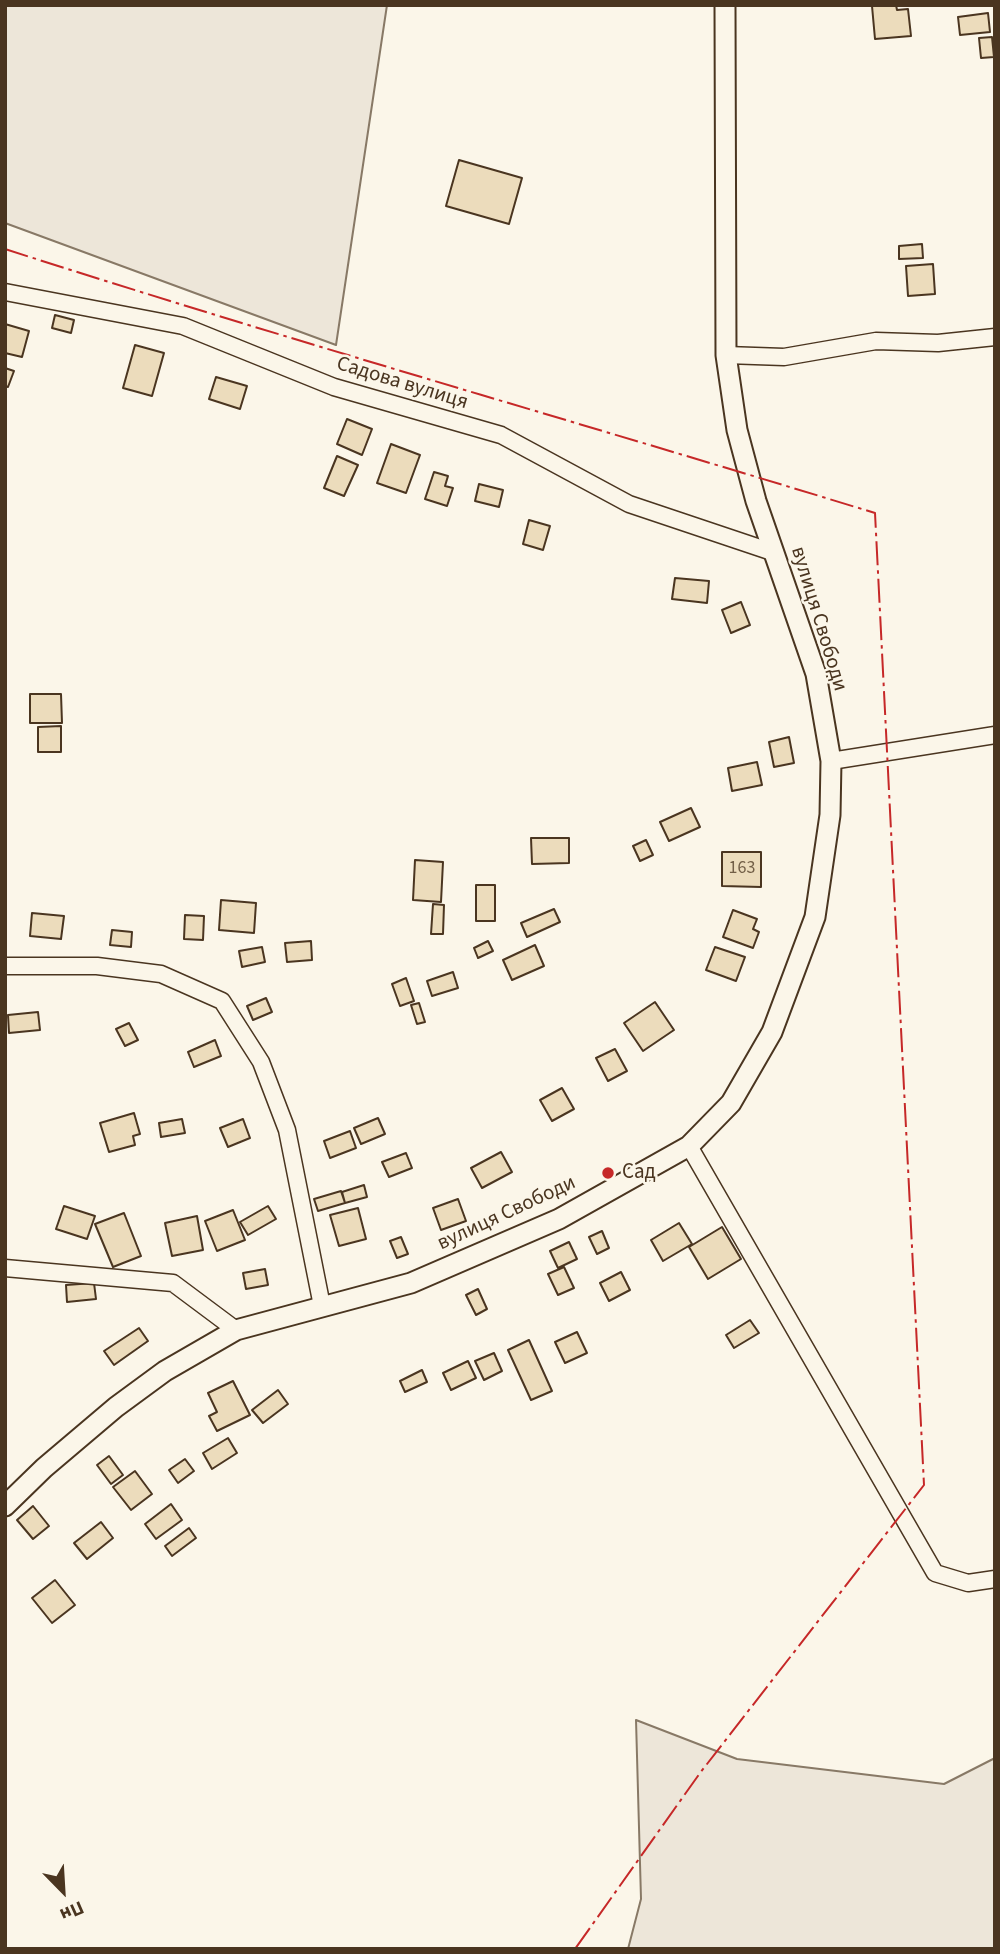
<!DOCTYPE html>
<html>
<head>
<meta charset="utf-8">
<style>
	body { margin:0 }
	#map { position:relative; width:1000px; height:1954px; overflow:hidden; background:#fbf6e9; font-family:"Source Sans 3",sans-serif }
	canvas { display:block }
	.frame { position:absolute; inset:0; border:7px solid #4a3520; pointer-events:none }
	.north { position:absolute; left:28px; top:1856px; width:70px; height:70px; -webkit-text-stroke:5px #fbf6e9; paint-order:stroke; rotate:156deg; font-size:19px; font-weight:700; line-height:28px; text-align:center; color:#4a3520 }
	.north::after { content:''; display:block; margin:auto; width:24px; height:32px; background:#4a3520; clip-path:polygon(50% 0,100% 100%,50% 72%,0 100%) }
</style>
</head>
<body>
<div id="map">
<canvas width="1000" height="1954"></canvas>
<div class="frame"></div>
<div class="north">Пн</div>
</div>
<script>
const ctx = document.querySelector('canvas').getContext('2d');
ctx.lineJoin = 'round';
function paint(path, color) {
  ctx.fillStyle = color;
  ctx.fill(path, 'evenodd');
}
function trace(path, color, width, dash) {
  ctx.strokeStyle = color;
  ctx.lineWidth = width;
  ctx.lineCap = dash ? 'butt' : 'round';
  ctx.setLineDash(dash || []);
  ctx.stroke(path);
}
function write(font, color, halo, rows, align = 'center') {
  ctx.font = font + ' "Source Sans 3",sans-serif';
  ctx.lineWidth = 5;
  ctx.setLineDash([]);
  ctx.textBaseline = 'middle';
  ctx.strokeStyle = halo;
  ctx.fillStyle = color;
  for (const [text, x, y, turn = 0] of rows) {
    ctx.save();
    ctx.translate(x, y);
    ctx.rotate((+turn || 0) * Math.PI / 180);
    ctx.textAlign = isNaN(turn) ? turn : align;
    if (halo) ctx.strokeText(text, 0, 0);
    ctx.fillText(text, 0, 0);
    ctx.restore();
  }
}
const green = new Path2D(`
	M5,5h382l-51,340 -331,-122z
	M636,1720l101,39 207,25 51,-26v191h-367l13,-50z`);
paint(green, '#ede6d9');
trace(green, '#887966', 2);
const building = new Path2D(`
	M896,5l1,5 11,-1 3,27 -36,3 -3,-33z
	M988,13l2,19 -30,3 -2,-18z
	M992,37l2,20 -13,1 -2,-20z
	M459,160l63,18 -13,46 -63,-18z
	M922,244l1,14 -24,1v-13z
	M933,264l2,30 -27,2 -2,-30z
	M55,315l19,5 -3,13 -19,-5z
	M5,324l24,7 -7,26 -17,-4z
	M135,345l29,8 -12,43 -29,-8z
	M5,368l9,3 -6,16 -3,-1z
	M216,377l31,9 -7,23 -31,-10z
	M347,419l25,10 -10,26 -25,-11z
	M391,444l29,11 -14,38 -29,-10z
	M337,456l21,9 -14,31 -20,-8z
	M434,472l14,4 -3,10 8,2 -6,18 -22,-7z
	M479,484l24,6 -4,17 -24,-6z
	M529,520l21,6 -7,24 -20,-6z
	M675,578l34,3 -2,22 -35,-4z
	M741,602l9,23 -19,8 -9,-23z
	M30,694h31l1,29h-32z
	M61,726v26h-23v-25z
	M789,737l5,26 -20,4 -5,-25z
	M757,762l5,23 -30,6 -4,-23z
	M691,808l9,19 -31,14 -9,-19z
	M531,838h38v25l-37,1z
	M646,840l7,15 -13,6 -7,-15z
	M722,852h39v35l-39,-1z
	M415,860l28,2 -2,40 -28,-2z
	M476,885h19v36h-19z
	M221,900l35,3 -2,30 -35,-3z
	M433,904l11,1 -1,29h-12z
	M554,909l6,13 -33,15 -6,-14z
	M733,910l24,9 -4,10 6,3 -6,16 -30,-11z
	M32,913l32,3 -3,23 -31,-3z
	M185,915l19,1 -1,24 -19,-1z
	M112,930l20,2 -1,15 -21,-2z
	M311,941l1,19 -25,2 -2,-19z
	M488,941l5,10 -15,7 -4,-10z
	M535,945l9,21 -32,14 -9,-20z
	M262,947l3,15 -23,5 -3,-16z
	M715,947l30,10 -9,24 -30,-11z
	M453,972l5,16 -26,8 -5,-15z
	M406,978l8,23 -14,5 -8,-22z
	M266,998l6,14 -19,8 -6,-14z
	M655,1002l19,28 -31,21 -19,-28z
	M419,1003l6,19 -8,2 -6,-19z
	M38,1012l2,18 -31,3 -1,-18z
	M129,1023l9,17 -13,6 -9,-17z
	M215,1040l6,16 -27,11 -6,-15z
	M615,1049l12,22 -19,10 -12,-23z
	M562,1088l12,21 -22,12 -12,-21z
	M134,1113l6,21 -7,2 2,9 -26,7 -9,-29z
	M378,1118l7,16 -24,10 -7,-16z
	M182,1119l3,14 -24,4 -2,-14z
	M243,1119l7,19 -22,9 -8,-19z
	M350,1131l6,17 -26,10 -6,-17z
	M501,1152l11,20 -30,16 -11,-20z
	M406,1153l6,15 -23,9 -7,-15z
	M364,1185l3,12 -22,6 -3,-11z
	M341,1191l4,12 -27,8 -4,-12z
	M458,1199l8,22 -25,9 -8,-22z
	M64,1206l31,10 -8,23 -31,-10z
	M268,1206l8,13 -28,16 -8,-13z
	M358,1208l8,31 -27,7 -9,-31z
	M233,1210l12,30 -28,11 -12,-30z
	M124,1213l17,43 -28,11 -18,-43z
	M197,1216l6,34 -31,6 -7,-33z
	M679,1223l13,21 -29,17 -12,-21z
	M722,1227l19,32 -33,20 -19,-32z
	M602,1231l7,17 -12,6 -8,-17z
	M401,1237l7,17 -11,4 -7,-17z
	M569,1242l8,17 -19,9 -8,-17z
	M564,1267l10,21 -16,7 -10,-21z
	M265,1269l3,16 -22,4 -3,-16z
	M621,1272l9,18 -21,11 -9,-18z
	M94,1283l2,16 -29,3 -1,-17z
	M478,1289l9,20 -11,6 -10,-20z
	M750,1320l9,13 -25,15 -8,-13z
	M139,1328l9,13 -34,24 -10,-14z
	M577,1332l10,21 -22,10 -10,-21z
	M529,1340l23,51 -21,9 -23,-50z
	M494,1353l8,18 -18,9 -9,-19z
	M468,1361l8,17 -25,12 -8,-17z
	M422,1370l5,12 -22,10 -5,-11z
	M233,1381l17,34 -33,16 -8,-15 8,-4 -9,-19z
	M278,1390l10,14 -25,19 -11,-13z
	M228,1438l9,15 -25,16 -9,-16z
	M109,1456l14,19 -12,9 -14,-19z
	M185,1459l9,12 -16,12 -9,-13z
	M135,1471l17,23 -21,16 -18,-23z
	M171,1504l11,16 -26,19 -11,-15z
	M33,1506l16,20 -16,13 -16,-19z
	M101,1522l12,16 -26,21 -13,-16z
	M189,1528l7,10 -24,18 -7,-10z
	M55,1580l20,25 -23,18 -20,-25z`);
paint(building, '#ecdcbc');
trace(building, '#4a3520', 2);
const minor = new Path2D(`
	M5,292l178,34 151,61 167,48 128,69 146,49
	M726,355l58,2 92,-16 62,2 57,-6
	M831,761l164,-26
	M5,966h92l64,8 61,27 39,61 26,68 35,176
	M689,1146l246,427 33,10 27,-4
	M5,1268l168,15 63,47`);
const tertiary = new Path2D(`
	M5,1506l39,-38 72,-61 49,-36 71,-41 175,-47 148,-64 130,-73 42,-43 41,-71 43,-115 15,-102 1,-54 -15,-87 -60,-173 -19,-71 -11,-75 -1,-350`);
trace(minor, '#4a3520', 19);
trace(tertiary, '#4a3520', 23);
trace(minor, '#fbf6e9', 16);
trace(tertiary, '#fbf6e9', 19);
trace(new Path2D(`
	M5,249c289,93 580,175 870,264l49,972 -224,288 -125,176`), '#c62828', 2, [24, 5, 3.5, 5]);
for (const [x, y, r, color] of [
	[608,1173,7,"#c62828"]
]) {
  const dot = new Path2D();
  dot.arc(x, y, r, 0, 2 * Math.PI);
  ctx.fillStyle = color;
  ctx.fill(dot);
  trace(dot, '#fbf6e9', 2.5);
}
write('18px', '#725f47', null, [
	["163",742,869]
]);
write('21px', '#4a3520', '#fbf6e9', [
	["Садова вулиця",402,384,17],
	["вулиця Свободи",818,619,73],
	["вулиця Свободи",507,1214,-25]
]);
write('21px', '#4a3520', '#fbf6e9', [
	["Сад",622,1173]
], 'left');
</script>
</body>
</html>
